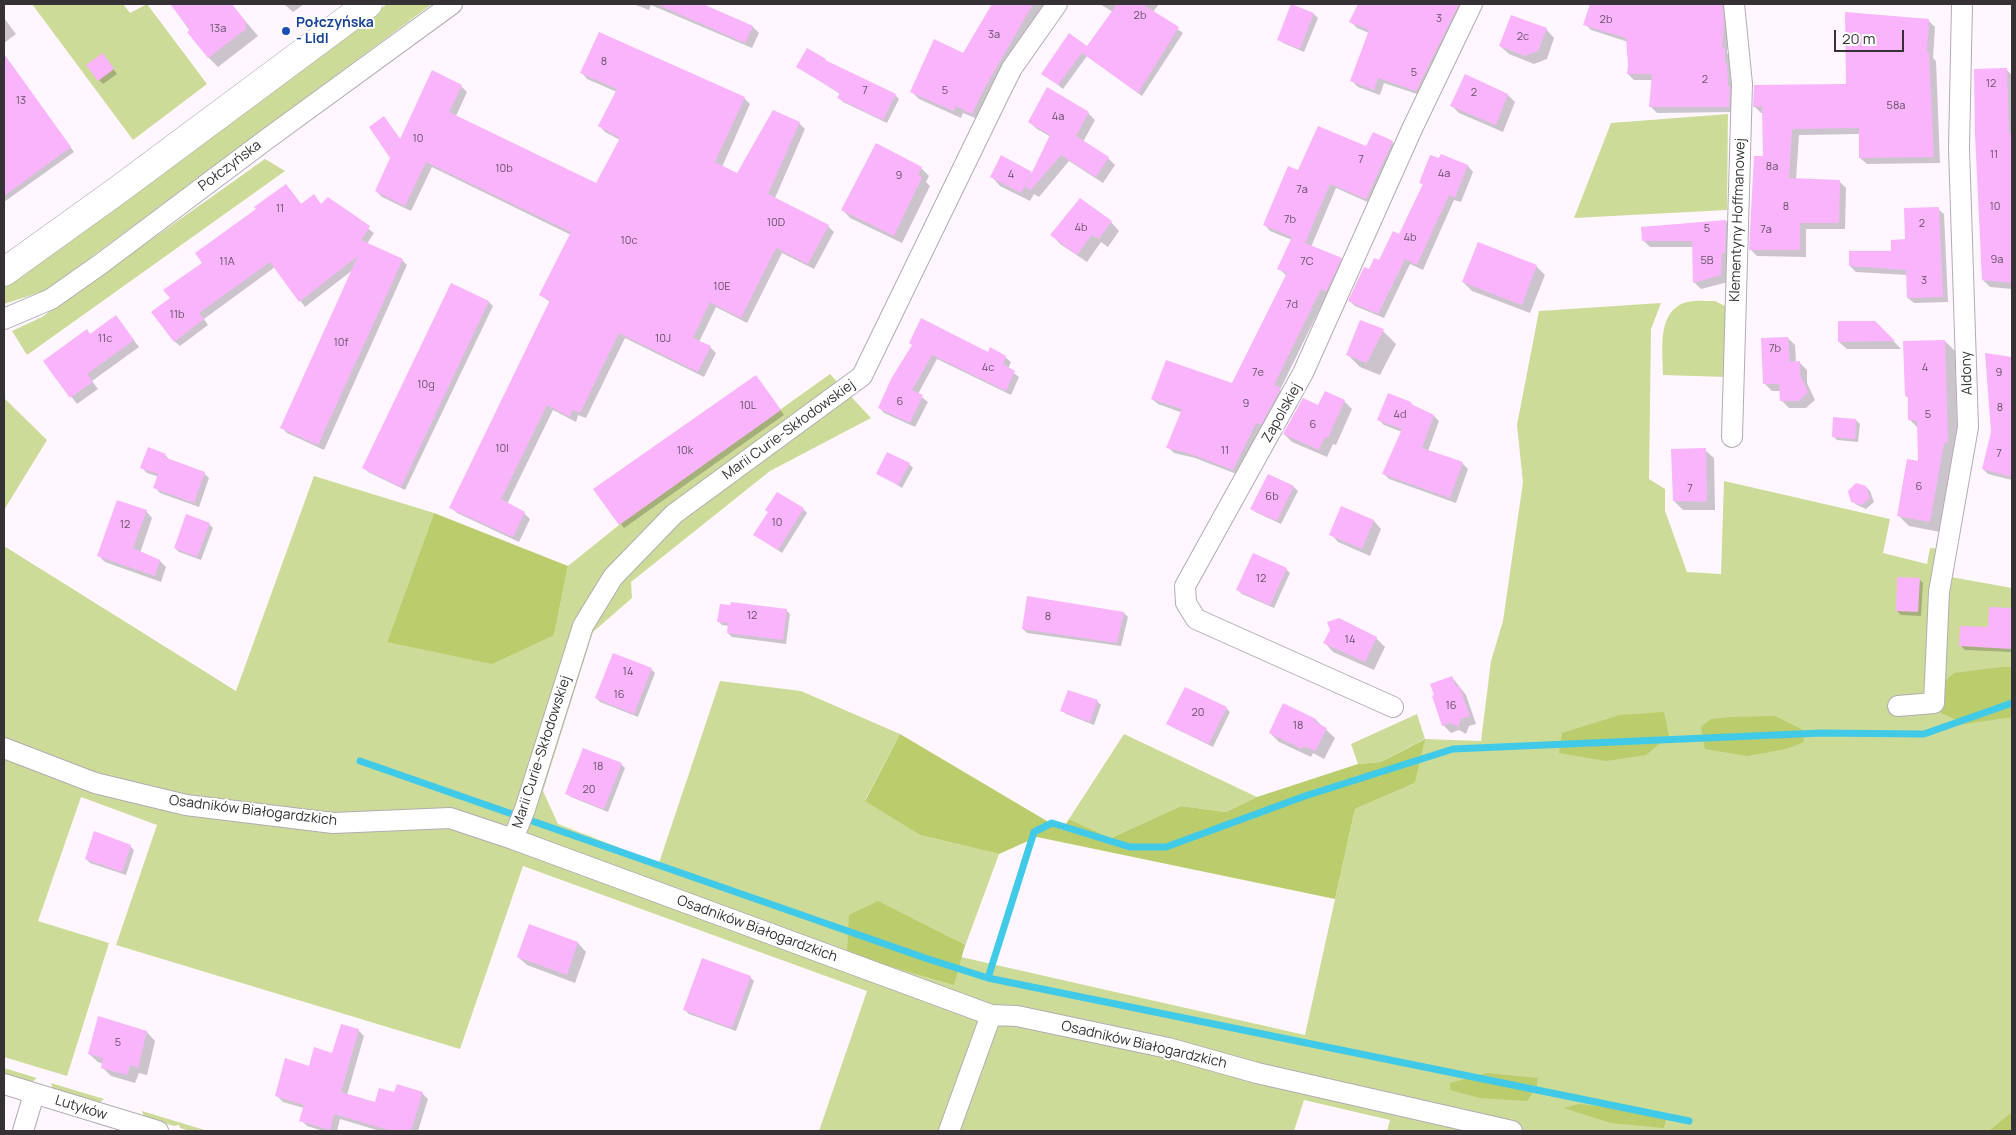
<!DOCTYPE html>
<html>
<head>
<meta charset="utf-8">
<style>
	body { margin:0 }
	#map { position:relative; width:2016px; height:1135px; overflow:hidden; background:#fff6ff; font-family:Manrope,sans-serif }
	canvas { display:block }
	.frame { position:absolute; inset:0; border:5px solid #353135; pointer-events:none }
	.scale { position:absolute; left:1834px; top:30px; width:70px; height:22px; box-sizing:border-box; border:2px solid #353135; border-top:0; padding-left:6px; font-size:15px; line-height:18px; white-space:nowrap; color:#353135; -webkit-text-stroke:4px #fff; paint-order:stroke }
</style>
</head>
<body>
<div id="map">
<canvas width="2016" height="1135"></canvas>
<div class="frame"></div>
<div class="scale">20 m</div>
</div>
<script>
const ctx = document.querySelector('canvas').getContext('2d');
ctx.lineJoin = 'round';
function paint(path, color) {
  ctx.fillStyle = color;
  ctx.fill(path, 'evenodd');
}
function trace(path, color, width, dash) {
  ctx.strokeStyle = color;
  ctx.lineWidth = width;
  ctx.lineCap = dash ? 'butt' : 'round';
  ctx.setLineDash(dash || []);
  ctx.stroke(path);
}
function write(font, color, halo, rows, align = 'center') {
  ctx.font = font + ' Manrope,sans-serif';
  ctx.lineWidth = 4;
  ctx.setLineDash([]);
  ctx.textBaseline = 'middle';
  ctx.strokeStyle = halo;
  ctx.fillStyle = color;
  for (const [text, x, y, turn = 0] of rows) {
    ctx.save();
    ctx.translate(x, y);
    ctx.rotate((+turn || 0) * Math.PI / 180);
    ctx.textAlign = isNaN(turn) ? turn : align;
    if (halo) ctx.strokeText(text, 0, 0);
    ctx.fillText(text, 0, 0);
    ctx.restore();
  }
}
paint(new Path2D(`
	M32,4h91l7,9 17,-9 60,80 -74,56z
	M387,4h45l-385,286 -43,14v-18z
	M1728,114l-1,96 -153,8 37,-95z
	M265,159l20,12 -258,184 -15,-24 30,-14z
	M1715,301l10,5 2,7v64l-64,-2c0,-24 -7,-65 24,-73 9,-2 19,-1 28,-1z
	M1661,303l-10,26 -2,150 16,10v22l22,61 34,2 3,-93 166,38 -7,34 44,11 3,-16 27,2 -6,27 61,11v543h-625l3,-11 -86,-20 -10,31h-475l48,-140 -344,-125 -63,183 -344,-104 41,-120 -76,-28 -43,124 71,22 -42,133 -63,-19v-511l232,145 78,-215 120,37 -47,129 167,-7 14,-69 51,-41 211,-151 41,44 -101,53 -139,111 1,16 -39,34 -50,159 15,33 101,39 61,-182 81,10 99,43 -35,66 55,35 79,19 -38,103 344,78 50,-226 60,-26 9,-44 -43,23 -23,2 -7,-20 66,-30 8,25 56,2 10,-80 12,-40 20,-139 -6,-57 22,-114z
	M4,398l43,42 -43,70z
	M1124,734l133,63 -31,15 -45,-6 -70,32 -42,-19z
	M4,1068l33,10 -5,4 -28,-8z
	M51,1083l53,16 -5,4 -46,-14z
	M142,1111l66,20h-18l-10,-3 -1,-3 -5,1 -30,-9z`), '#cddb98');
paint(new Path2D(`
	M434,513l134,53 -14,69 -62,29 -105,-22z
	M2001,667h11v50l-47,7 -24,-11 -1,-27 14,-13z
	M1664,712l5,24 -23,19 -40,6 -47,-8 3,-20 58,-18z
	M1775,716l28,14 1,12 -18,7 -39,7 -42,-7 -4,-22 10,-8 21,-2z
	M900,734l162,96 7,-11 42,19 70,-32 45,6 31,-15 101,-33 23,-2 44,-23 -10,44 -60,26 -20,90 -298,-62 -38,17 -79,-19 -55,-34z
	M878,901l87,44 -11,40 -107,-31 2,-39z
	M1487,1073l51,5 -2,10 -9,13 -47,-3 -30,-8v-7z
	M1579,1104l88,10 -3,14 -53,-5 -47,-15z
	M2012,1112v19h-23z`), '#bbcc6d');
paint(new Path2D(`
	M171,4h22l12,16 21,-16h5l27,32 -40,31 -10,-10z
	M284,4h20l-11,8z
	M633,4h67l53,23 6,6 -7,15 -101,-43 -2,5z
	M993,4h52l-65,116 -17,-7 -2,5 -42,-19 -7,-7 52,-38z
	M1100,4h59l-6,8 30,21 -41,63 -55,-40 -24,33 -20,-16 44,-25 26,-36z
	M1359,4h109l-45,92 -39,-13 -4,12 -22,-8 -6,-6 17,-48 -12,-5 -6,-6z
	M1592,4h134l3,24 -2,25 3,3 5,56 -78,1 -6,-6 2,-27h-19l-6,-6v-32l-37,-12 -6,-6z
	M1314,14l4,4 -14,34 -21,-9 -4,-4z
	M4,18l12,16 -12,9z
	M1928,20l7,7 -2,31 3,3 4,102 -73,1 -7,-6v-24l-61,1 -3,45 44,2 6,6 -1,41h-39v28l-49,-1 -7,-7 14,-91v-45h-3l-7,-7 94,-21z
	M1546,29l8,9 -7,21 -13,5 -25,-10 -9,-8z
	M4,54l70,98 -70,50z
	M106,59l11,15 -14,10 -4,-4z
	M825,60l3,3 67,32 4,4 -12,24 -44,-21 -4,-4 1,-4 -42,-27z
	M2007,70l5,5v214l-22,-2 -7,-7z
	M582,73l162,25 6,6 -28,63 15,8 62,-52 6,6 -30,69 53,28 6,6 -20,37 -32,-16 -35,70 -31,-16 -17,35 11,5 6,6 -12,24 -79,-39 -39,80 -8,-3 -2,7 -23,-12 -46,94 17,9 6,6 -11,23 -62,-29 -6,-6 99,-205 -10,-7 31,-60 -139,-68 -21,44 -29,-14 -6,-6 16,-33 -8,-40 17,22 60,-54 6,6 -11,24 141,68 23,-44 -15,-8 -5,-6 17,-34 -30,-13z
	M1508,95l7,7 -12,30 -44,-19 -7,-7z
	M1088,113l7,7 -12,22 25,16 7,7 -12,18 -34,-22 -30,36 -5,-3 -4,7 -30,-15 -8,-9 41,-3 18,-37 -14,-8 -8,-7z
	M1392,142l6,6 -26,56 -36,-16 -25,59 30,12 6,5 -15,32 -5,-2 -47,96 6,5 -47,80 -44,-17 -21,-5 -6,-6 15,-34 -25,-9 -6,-5 81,-14 54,-109 -8,-7 13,-29 -22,-9 -5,-6 33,-53 69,-24z
	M1441,155l27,11 5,6 -12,30 -7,-2 -31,70 -13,-6 -26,54 -29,-12 -5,-5 20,-31 10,-9 20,-25 24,-50 -4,-4z
	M921,168l8,8 -3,6 4,4 -28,57 -52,-25 -8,-9z
	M286,186l16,19h19l7,-7 46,35 -7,11 35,16 5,5 -83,185 -37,-17 -5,-5 72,-159 -49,38 -30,-40 -71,52 4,6 -28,21 -6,-5 -2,-43 85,-89z
	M1938,209l6,5 4,88 -34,1 -6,-5 -1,-23 -51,-3 -6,-6 42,-13z
	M1726,221l7,7 -5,54 -27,7 -7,-7 -1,-35h-43l-7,-7z
	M1111,222l8,9 -11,16 -7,-5 -14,20 -27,-18 -8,-9z
	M1536,266l9,9 -15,38 -58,-22 -9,-9z
	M452,284l37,18 4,4 -88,184 -37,-18 -4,-4z
	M116,317l23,30 -47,34 6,8 -21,15 -32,-42 46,-27z
	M1361,321l22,10 13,13 -16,31 -20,-8 -13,-13z
	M1883,330l18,19h-54l-8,-7z
	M1788,338l7,7 1,18 3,-1 8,8v13l8,17 -9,8h-17l-8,-8 -1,-9h-8l-7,-7z
	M1945,341l10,10 3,101 -18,80 -31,-6 -10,-10 20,-53 -1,-35 -8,-8 -1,-21 -3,-3z
	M913,345l92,12 6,5 -3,7 11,8 -8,18 -74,-36 -19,35 10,8 -13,25 -31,-14 -5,-6z
	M1986,354l26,4v122l-24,-6 -5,-5 9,-36z
	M756,376l28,39 -160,113 -29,-39z
	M1344,401l8,8 -16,36 -3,-1 -6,13 -35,-15 -8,-8 35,-27z
	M1411,403l4,4 19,9 5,5 -11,30 34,12 6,6 -12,34 -67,-24 -5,-5 18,-42 -18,-7 -6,-6z
	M1856,420l4,4 -2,18 -21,-2 -4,-4z
	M1705,450l9,8 1,52h-32l-9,-9z
	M165,455l5,5 34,13 5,5 -10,29 -39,-14 -5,-6 4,-10 -12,-4 -5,-5z
	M909,464l4,4 -11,20 -24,-15z
	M1294,487l4,4 -17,33 -26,-12 -4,-4z
	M1866,487l4,4 4,11 -8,7 -9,-4 -5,-4z
	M1341,508l33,13 7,8 -11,27 -32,-14 -7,-8z
	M803,509l4,4 -25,40 -27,-18z
	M146,511l6,7 -12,35 20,8 6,6 -5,15 -56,-20 -7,-7z
	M209,524l4,4 -12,32 -22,-8 -4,-4z
	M1286,569l4,4 -16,35 -32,-14 -4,-4z
	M1919,579l4,4 -2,33 -20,-1 -4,-4z
	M1990,608l22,1v43l-47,-2 -4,-4 28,-18z
	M786,610l4,4 -4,30 -54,-7 -4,-4 1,-7 -7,-1 -4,-4z
	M1124,613l4,4 -7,29 -94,-13 -4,-4z
	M1376,638l9,9 -11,23 -41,-18 -8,-9z
	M651,669l4,4 -17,44 -38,-15 -4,-4z
	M1452,677l14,18 10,29 -7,2 -3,8 -7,-4 -8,3 -8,-8z
	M1097,701l4,4 -7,20 -28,-11 -4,-4z
	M1283,705l33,15 19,18 -11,21 -11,-6 -2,4 -32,-15 -9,-9z
	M1226,708l4,4 -17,35 -41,-20 -4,-4z
	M621,764l4,4 -17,44 -37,-15 -4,-4z
	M130,846l4,4 -8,25 -36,-12 -4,-4z
	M530,926l48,17 8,9 -11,31 -48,-18 -9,-8z
	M750,977l4,4 -18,50 -47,-17 -4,-4z
	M99,1017l48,15 8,9 -8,34 -8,-2 -4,10 -24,-7 -9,-9 1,-3 -5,-2 -9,-8z
	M358,1030l6,6 -17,59 28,9 20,-10 27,-1 6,6 -10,32h-38l-40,-12 -3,12h-14l-16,-5 -6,-6 3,-12 -21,-6 -6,-6 33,-28 23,-14z`), '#0003');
trace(new Path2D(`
	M360,761l565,197 63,20 701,143
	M988,978l46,-146 18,-9 78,24h36l139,-51 148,-47 368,-16 103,1 88,-31`), '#40cae8', 7);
paint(new Path2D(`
	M170,4h62l14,18v7l-38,29 -21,-26 3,-2z
	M656,4h47l50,22 -8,17z
	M992,4h41l-49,85 -12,25 -16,-8 -3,5 -43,-19 24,-53 29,14z
	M1117,4h25l37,23 -41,66 -56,-40 2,-3 -26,35 -17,-11 28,-41 18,13z
	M1291,4l23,9 -14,36 -23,-9z
	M1358,4h101l-43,87 -38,-13 -4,12 -24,-9 19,-51 -20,-8z
	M1590,4h132l2,18 -2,26h3v15h2l1,23h2l-1,21h-80l3,-33h-25l1,-9 -2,-27 -43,-13z
	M1845,12l84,7 -2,33 2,1 5,104 -75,1v-30l-67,1 -3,49 51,2 -1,43h-39v27h-51l5,-94h9l-1,-50 -9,1 1,-22 92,-1z
	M1511,15l36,13 -9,23 -13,5 -26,-10z
	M599,32l146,65 -30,65 22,11 36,-63 27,12 -32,72 61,31 -21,39 -32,-16 -35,70 -31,-16 -17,36 18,8 -13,26 -79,-39 -39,80 -7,-3 -3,7 -23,-12 -46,94 24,13 -12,25 -64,-29 101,-208 -11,-5 32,-63 -145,-70 -21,44 -30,-15 15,-33 -21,-31 15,-11 16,23 32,-69 30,15 -13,27 147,71 24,-45 -22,-12 19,-37 -37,-16z
	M807,48l19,11 -1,1 71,34 -13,26 -46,-22 3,-5 -44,-26z
	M103,53l11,16 -16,12 -12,-16z
	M4,54l67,93 -67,49z
	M2007,68l2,65h3v150l-30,-3 -7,-146 -1,-65z
	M1465,74l43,20 -12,31 -46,-19z
	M1047,87l42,25 -13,24 33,21 -13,20 -35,-22 -30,35 -6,-3 25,-52 -22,-13z
	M1318,126l48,20 7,-14 20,9 -27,58 -36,-15 -25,59 37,15 -16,34 -5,-3 -47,96 7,3 -20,37 -5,-2 -23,47 -45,-17 -22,-5 16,-39 -31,-10 15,-39 66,23 55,-110 -10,-4 15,-32 -29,-12 25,-59 10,4z
	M876,143l46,24 -4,7 4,3 -28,59 -53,-26z
	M1441,154l27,11 -13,33 -6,-3 -32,70 -12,-6 -27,55 -30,-13 16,-34 5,2 5,-11 5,2 14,-29 6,3 24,-50 -4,-1 11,-28 9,3z
	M1001,155l31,17 -11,21 -31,-16z
	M286,184l15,20 13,-10 7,10 7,-7 42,29 -9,14 42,19 -85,186 -38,-17 78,-172 -59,46 -29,-40 -71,51 5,6 -30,23 -23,-30 19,-14 -7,-8 39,-27 -7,-10 61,-44 -2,-2z
	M1080,198l32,23 -13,18 -7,-4 -15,20 -27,-20z
	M1939,207l4,90 -36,1 -1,-28 -57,-4v-15h42v-11l14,-1 -1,-31z
	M1726,220l-1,33h-3l-1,22 -28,8 -1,-42h-50l-1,-14z
	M1478,242l59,23 -15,40 -60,-23z
	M451,283l38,18 -88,186 -39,-19z
	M116,315l18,25 -47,34 6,8 -23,16 -27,-37 44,-32 3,5z
	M921,318l67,34 2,-5 16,9 -3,8 12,7 -9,20 -74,-36 -20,35 11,5 -13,28 -32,-15 13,-29 21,-34 -3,-2z
	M1360,320l24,9 -17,34 -21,-8z
	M1838,321h37l20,20 -57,1z
	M1788,337l2,25 10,-1v14l8,17 -9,9h-19l-1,-17h-16l-2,-46z
	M1945,340l3,103h-4l-14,79 -33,-6 10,-57 11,2 -1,-40 -9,-1v-24h-3l-2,-55z
	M1985,353l27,4v120l-30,-8 9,-37z
	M756,375l25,35 -162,115 -26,-36z
	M1325,391l20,9 -17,38 -3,-1 -6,13 -36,-16 20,-36 15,7z
	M1388,393l23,9v2l23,11 -12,33 41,14 -13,36 -68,-24 20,-45 -25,-9z
	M1833,417l23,2 -1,20 -23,-2z
	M148,447l18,7 -2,3 41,15 -11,31 -41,-15 5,-14 -18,-6z
	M1706,448l1,54 -34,-1 -2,-52z
	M887,452l23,11 -12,22 -22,-11z
	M1268,474l26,12 -17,35 -27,-12z
	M1856,483l10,3 4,12 -8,7 -11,-3 -3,-11z
	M777,492l27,16 -26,42 -25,-15 15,-23 -3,-2z
	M117,500l30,10 -14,38 27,12 -5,16 -58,-20z
	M1341,506l33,14 -12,29 -33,-14z
	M186,514l24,9 -13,34 -23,-9z
	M1253,553l34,15 -17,37 -34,-15z
	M1897,577l23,1 -2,34 -22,-1z
	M1027,596l97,16 -7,31 -95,-14z
	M731,602l56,7 -4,31 -56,-7 1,-10 -11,-1 3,-18 10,1z
	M1989,607l23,1v41l-53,-3 1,-20 28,1z
	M1339,618l38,19 -12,25 -42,-19 7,-13 -3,-8z
	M613,653l39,15 -18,46 -39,-16z
	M1452,676l4,11 3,-1 11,30 -9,3 -3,8 -8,-4 -8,3 -10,-30 2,-1 -4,-11z
	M1185,687l42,20 -18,37 -43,-20z
	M1068,690l30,10 -8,22 -30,-11z
	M1283,703l33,16 -1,3 12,6 -12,23 -11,-5 -2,3 -33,-16z
	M583,748l39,15 -18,46 -39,-15z
	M94,831l37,14 -9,27 -37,-13z
	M529,924l49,18 -11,33 -50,-18z
	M702,958l49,18 -19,52 -49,-18z
	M98,1016l49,15 -9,37 -8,-3 -3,10 -26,-7 2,-10 -15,-4z
	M341,1024l18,5 -18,63 34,10 4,-14 15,4 3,-8 26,8 -12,39h-19l-58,-17 -4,16 -31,-9 5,-16 -29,-9 10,-38 24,8 5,-19 18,6z`), '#f9b4fb');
const street = new Path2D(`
	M4,319l47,-20 51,-36 165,-124 185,-135
	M1732,437l10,-353 -8,-80
	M1898,706l36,-3 5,-111 29,-165 -9,-279 3,-144
	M1393,707l-197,-88 -10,-16 -1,-17 118,-213 109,-244 60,-125
	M4,748l91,35 91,22 147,18 117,-5 63,21 478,176 26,1 151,32 89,25 255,58
	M513,839l12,-30 58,-183 30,-49 61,-63 188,-138 138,-284 12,-24 45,-64
	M4,1084l154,47
	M23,1131l11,-37
	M949,1131l42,-116`);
const secondary = new Path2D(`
	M4,272l114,-82 250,-186`);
trace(street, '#b3abb3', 22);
trace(secondary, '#b3abb3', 29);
trace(street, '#fff', 20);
trace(secondary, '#fff', 28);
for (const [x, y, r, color] of [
	[286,31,5,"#1a4fb4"]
]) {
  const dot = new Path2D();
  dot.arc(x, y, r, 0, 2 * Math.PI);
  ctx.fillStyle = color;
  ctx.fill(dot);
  trace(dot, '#fff', 2);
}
write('11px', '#665266', null, [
	["2b",1140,16],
	["3",1439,19],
	["2b",1606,20],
	["13a",218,29],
	["3a",994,35],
	["2c",1523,37],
	["8",604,62],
	["5",1414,73],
	["2",1705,80],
	["12",1991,84],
	["7",865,91],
	["5",945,91],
	["2",1474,93],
	["13",21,101],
	["58a",1896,106],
	["4a",1058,117],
	["10",418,139],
	["11",1994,155],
	["7",1361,160],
	["8a",1772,167],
	["10b",504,169],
	["4a",1444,174],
	["4",1011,175],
	["9",899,176],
	["7a",1302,190],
	["8",1786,207],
	["10",1995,207],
	["11",280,209],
	["7b",1290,220],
	["10D",776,223],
	["2",1922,224],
	["4b",1081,228],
	["5",1707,229],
	["7a",1766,230],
	["4b",1410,238],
	["10c",629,241],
	["9a",1997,260],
	["5B",1707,261],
	["11A",227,262],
	["7C",1307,262],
	["3",1924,281],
	["10E",722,287],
	["7d",1292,305],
	["11b",177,315],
	["11c",105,339],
	["10J",663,339],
	["10f",341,343],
	["7b",1775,349],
	["4c",988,368],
	["4",1925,368],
	["7e",1258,373],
	["9",1999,373],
	["10g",426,385],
	["6",900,402],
	["9",1246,404],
	["10L",748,406],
	["8",2000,408],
	["4d",1400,415],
	["5",1928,415],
	["6",1313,425],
	["10I",502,449],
	["10k",685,451],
	["11",1225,451],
	["7",1999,454],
	["6",1919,487],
	["7",1690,489],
	["6b",1272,497],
	["10",777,523],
	["12",125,525],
	["12",1261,579],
	["12",752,616],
	["8",1048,617],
	["14",1350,640],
	["14",628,672],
	["16",619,695],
	["16",1451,706],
	["20",1198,713],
	["18",1298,726],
	["18",598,767],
	["20",589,790],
	["5",118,1043]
]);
write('bold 14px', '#164399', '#fff', [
	["Połczyńska",296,23],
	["- Lidl",296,39]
], 'left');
write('14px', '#353135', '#fff', [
	["Połczyńska",230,166,-37],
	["Klementyny Hoffmanowej",1738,220,-88],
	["Aldony",1967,373,-92],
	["Zapolskiej",1282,413,-61],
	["Marii Curie-Skłodowskiej",789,430,-36],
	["Marii Curie-Skłodowskiej",542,752,-72],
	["Osadników Białogardzkich",253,811,7],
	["Osadników Białogardzkich",757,929,20],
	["Osadników Białogardzkich",1144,1045,13],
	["Lutyków",81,1108,17]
]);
</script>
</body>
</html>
